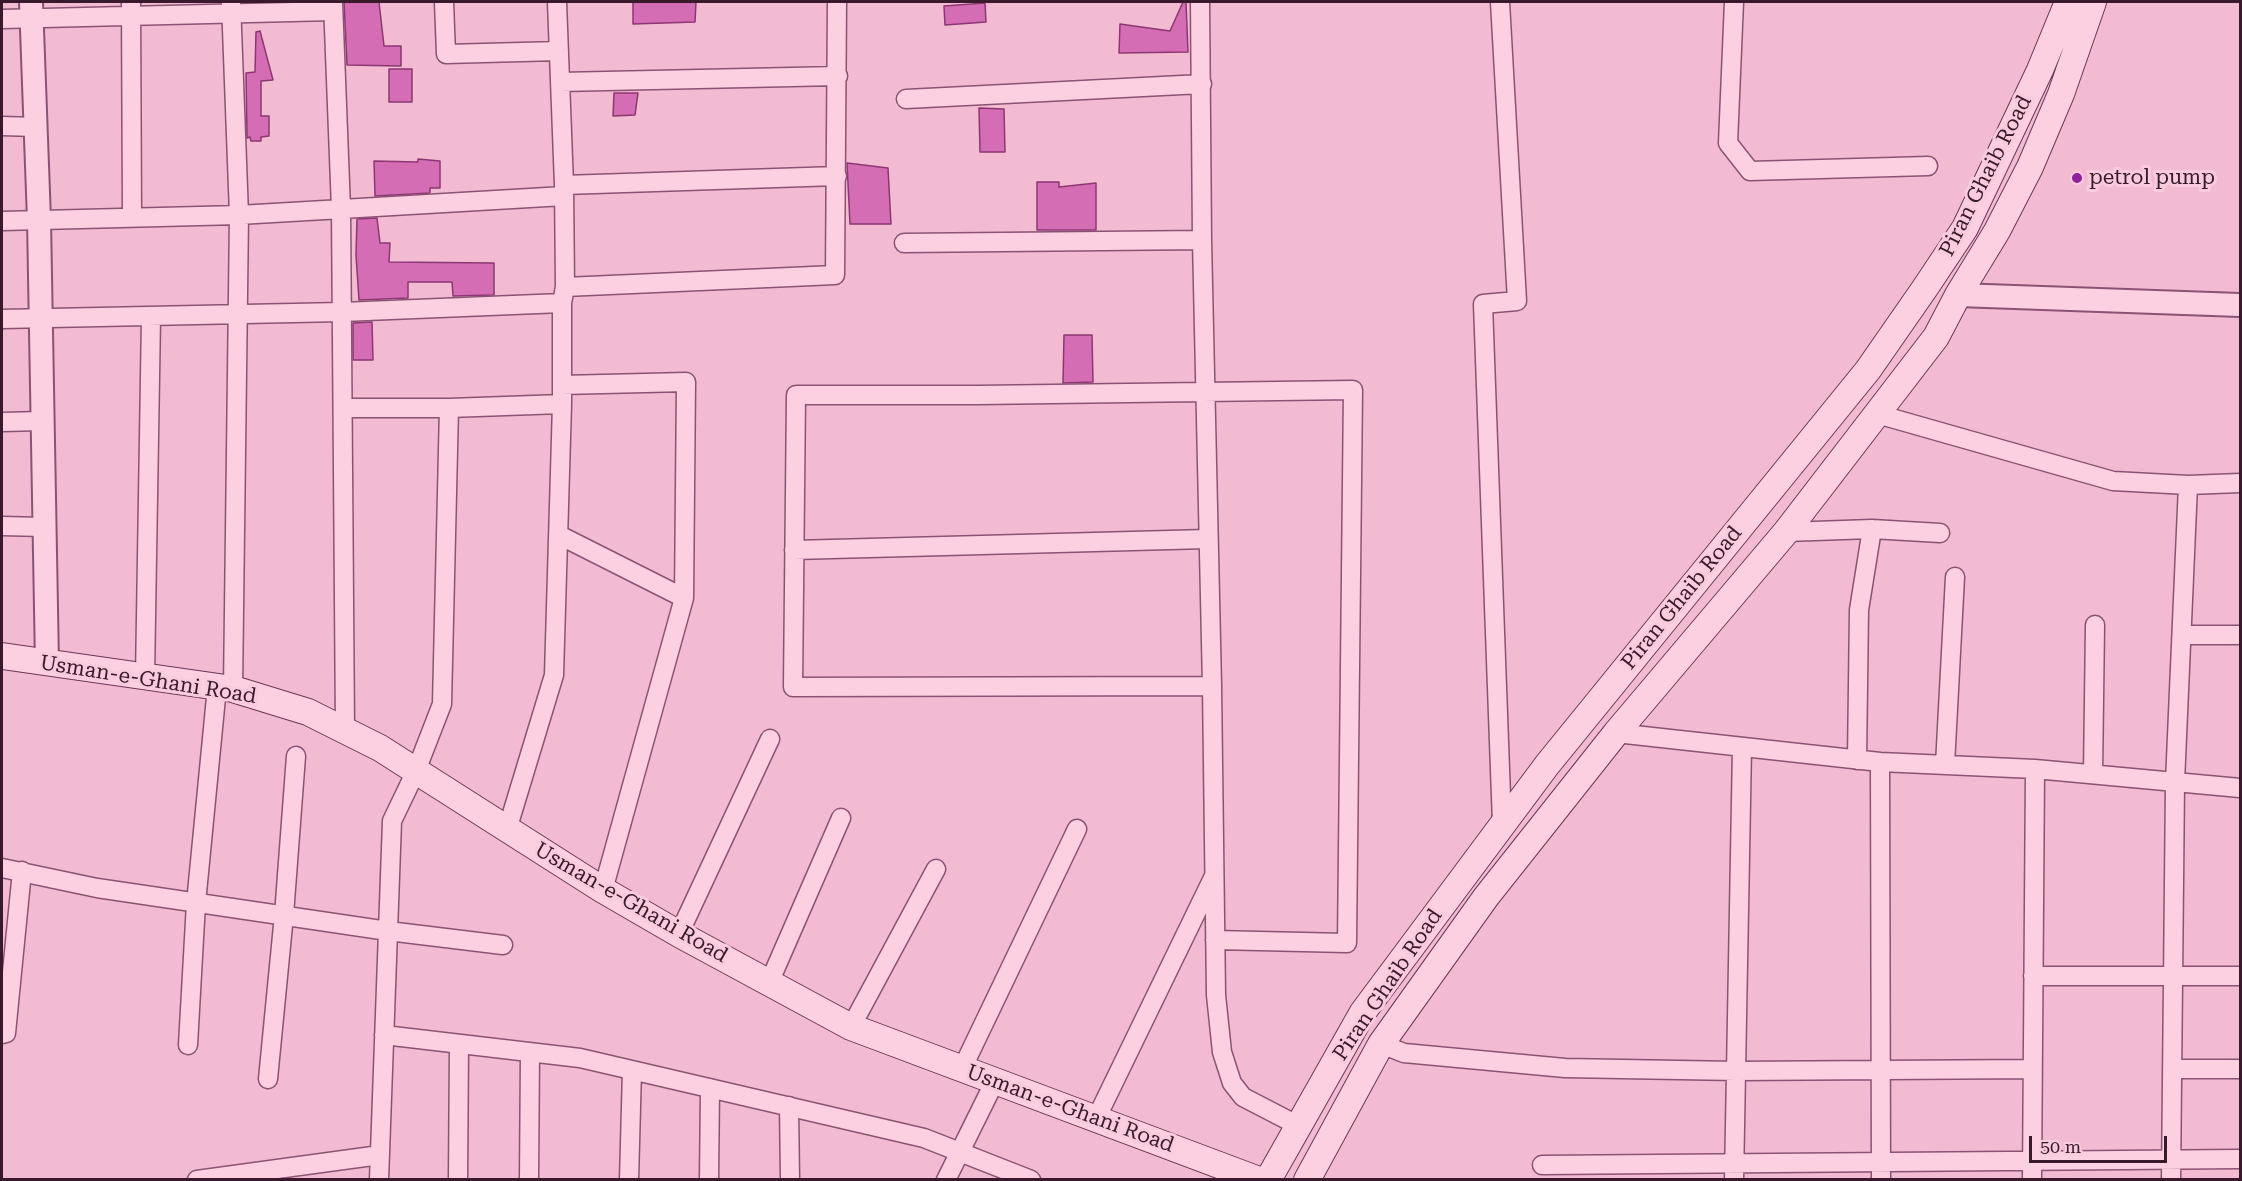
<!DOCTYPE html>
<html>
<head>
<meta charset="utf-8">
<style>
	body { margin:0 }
	#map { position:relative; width:2242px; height:1181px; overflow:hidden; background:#f2bbd1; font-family:"Roboto Serif",serif }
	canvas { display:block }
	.frame { position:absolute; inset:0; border:3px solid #381a2c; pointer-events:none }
	.scale { position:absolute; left:2029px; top:1136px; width:138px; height:27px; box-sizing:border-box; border:3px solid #381a2c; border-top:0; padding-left:8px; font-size:18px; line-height:21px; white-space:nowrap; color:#381a2c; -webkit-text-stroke:4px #f9cbdd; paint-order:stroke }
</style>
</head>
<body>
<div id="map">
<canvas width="2242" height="1181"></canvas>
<div class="frame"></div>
<div class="scale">50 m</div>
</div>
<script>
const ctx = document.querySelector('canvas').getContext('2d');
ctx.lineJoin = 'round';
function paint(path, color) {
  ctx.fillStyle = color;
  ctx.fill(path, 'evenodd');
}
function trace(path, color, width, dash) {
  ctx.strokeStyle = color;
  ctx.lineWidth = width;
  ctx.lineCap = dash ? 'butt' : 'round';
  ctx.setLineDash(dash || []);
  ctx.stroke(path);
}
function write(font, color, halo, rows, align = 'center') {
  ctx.font = font + ' "Roboto Serif",serif';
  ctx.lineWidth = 6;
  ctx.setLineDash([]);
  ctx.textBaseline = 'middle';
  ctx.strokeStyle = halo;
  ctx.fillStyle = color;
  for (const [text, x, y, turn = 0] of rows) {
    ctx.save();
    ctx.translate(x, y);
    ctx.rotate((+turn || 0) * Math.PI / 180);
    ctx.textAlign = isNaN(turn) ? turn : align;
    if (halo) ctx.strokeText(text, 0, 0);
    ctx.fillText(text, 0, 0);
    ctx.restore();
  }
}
const building = new Path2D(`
	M344,2h35l5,44h17v20l-54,-1z
	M633,2h63l-1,20 -62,2z
	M1183,2h3l2,50 -69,1 1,-29 50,7z
	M985,3l1,19 -41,3 -1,-19z
	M260,31l13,49 -12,1v35h8v20l-8,1v4h-10l-1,-4 -3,1 -1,-65 9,-1 1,-40z
	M389,69h23v33h-23z
	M614,93h24l-3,22 -22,1z
	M979,108l25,1 1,43h-25z
	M418,159l22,2v27h-10v5l-55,3 -1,-35 44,1z
	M847,163l41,5 3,56h-41z
	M1037,182h22v5l37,-4v47h-59z
	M377,218l3,25h10l-1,19 105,1v32l-41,1 -1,-14h-44v16l-49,2 -3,-45 1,-36z
	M372,322l1,38h-20v-37z
	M1064,335h28l1,47 -30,1z`);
paint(building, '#d46db4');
trace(building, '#8c3773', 1.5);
const minor = new Path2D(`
	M131,2l1,215
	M231,2l8,213 -6,474
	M333,2l8,207 4,521
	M444,2l2,52 113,-3
	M1200,2l2,238 10,446 4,309 6,57 10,31 11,14 54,28
	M1500,2l17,299 -34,3 19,520
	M1734,2l-6,141 22,28 178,-5
	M2,19l331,-8
	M560,82l278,-6
	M906,99l296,-15
	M2,126l34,1
	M564,185l273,-9
	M2,221l237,-6 325,-19
	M904,243l298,-3
	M565,287l270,-12 2,-273
	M2,319l340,-7 220,-9
	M562,385l124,-3 -2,216 -81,292
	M343,408h106
	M1877,414l236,67 75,4 52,-2
	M2,422l40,-1
	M2,526l42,1
	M1786,532l86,-3 68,4
	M559,535l125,63
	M794,550l413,-11
	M2182,635h58
	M145,677l6,-360
	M1212,686l-419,1 3,-292h182l375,-5 -6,553 -132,-3
	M1616,733l264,29 155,7 205,19
	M1857,760l2,-150 13,-81
	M1880,762l1,418
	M1945,765l10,-188
	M2093,774l2,-149
	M507,830l47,-155 8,-271v-101l3,-16 -1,-102 -7,-183
	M2,868l95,20 291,43 115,14
	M679,934l91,-195
	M2033,976h207
	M769,983l72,-165
	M851,1027l85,-158
	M2,1034l4,-1 16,-162
	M384,1035l196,23 344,80 107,42
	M1381,1044l23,9 161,15 171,3 296,-2
	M188,1045l8,-142 21,-216
	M962,1069l115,-240
	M2172,1069h68
	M268,1079l16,-164 12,-159
	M789,1106l1,74
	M1096,1119l117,-241
	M1542,1165l698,-6
	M197,1180l183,-25
	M379,1180l13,-359 24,-50 26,-67 7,-296 113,-4
	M458,1180l1,-136
	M529,1180l1,-128
	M629,1180l3,-110
	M709,1180l1,-92
	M946,1180l49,-99
	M1734,1180l8,-433
	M2032,1180l3,-411
	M2171,1180l4,-398 13,-297`);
const tertiary = new Path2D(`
	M31,2l8,218 8,443
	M1958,295l282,10`);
const secondary = new Path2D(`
	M2,656l231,33 75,23 72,36 223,142 76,44 172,93 408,153
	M1268,1180l95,-168 184,-247 321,-395 57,-82 40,-60 75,-158 28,-68
	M1307,1180l74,-136 105,-147 130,-164 170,-201 150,-195 22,-42 39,-64 33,-64 31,-73 32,-92`);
trace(minor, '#8b5373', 21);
trace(tertiary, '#8b5373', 26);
trace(secondary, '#6c3757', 28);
trace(minor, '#fccfe1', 18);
trace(tertiary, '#fccfe1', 22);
trace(secondary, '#fccfe1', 26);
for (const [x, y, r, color] of [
	[2077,178,6,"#911e9f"]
]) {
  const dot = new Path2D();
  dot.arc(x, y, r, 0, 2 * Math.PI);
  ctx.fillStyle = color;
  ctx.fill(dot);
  trace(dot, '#f9cbdd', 2);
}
write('21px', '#381a2c', '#f9cbdd', [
	["Piran Ghaib Road",1986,176,-63],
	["Piran Ghaib Road",1682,598,-51],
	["Usman-e-Ghani Road",148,680,9],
	["Usman-e-Ghani Road",631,903,30],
	["Piran Ghaib Road",1388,985,-56],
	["Usman-e-Ghani Road",1070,1109,20]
]);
write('21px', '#381a2c', '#f9cbdd', [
	["petrol pump",2089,178]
], 'left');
</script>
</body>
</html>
